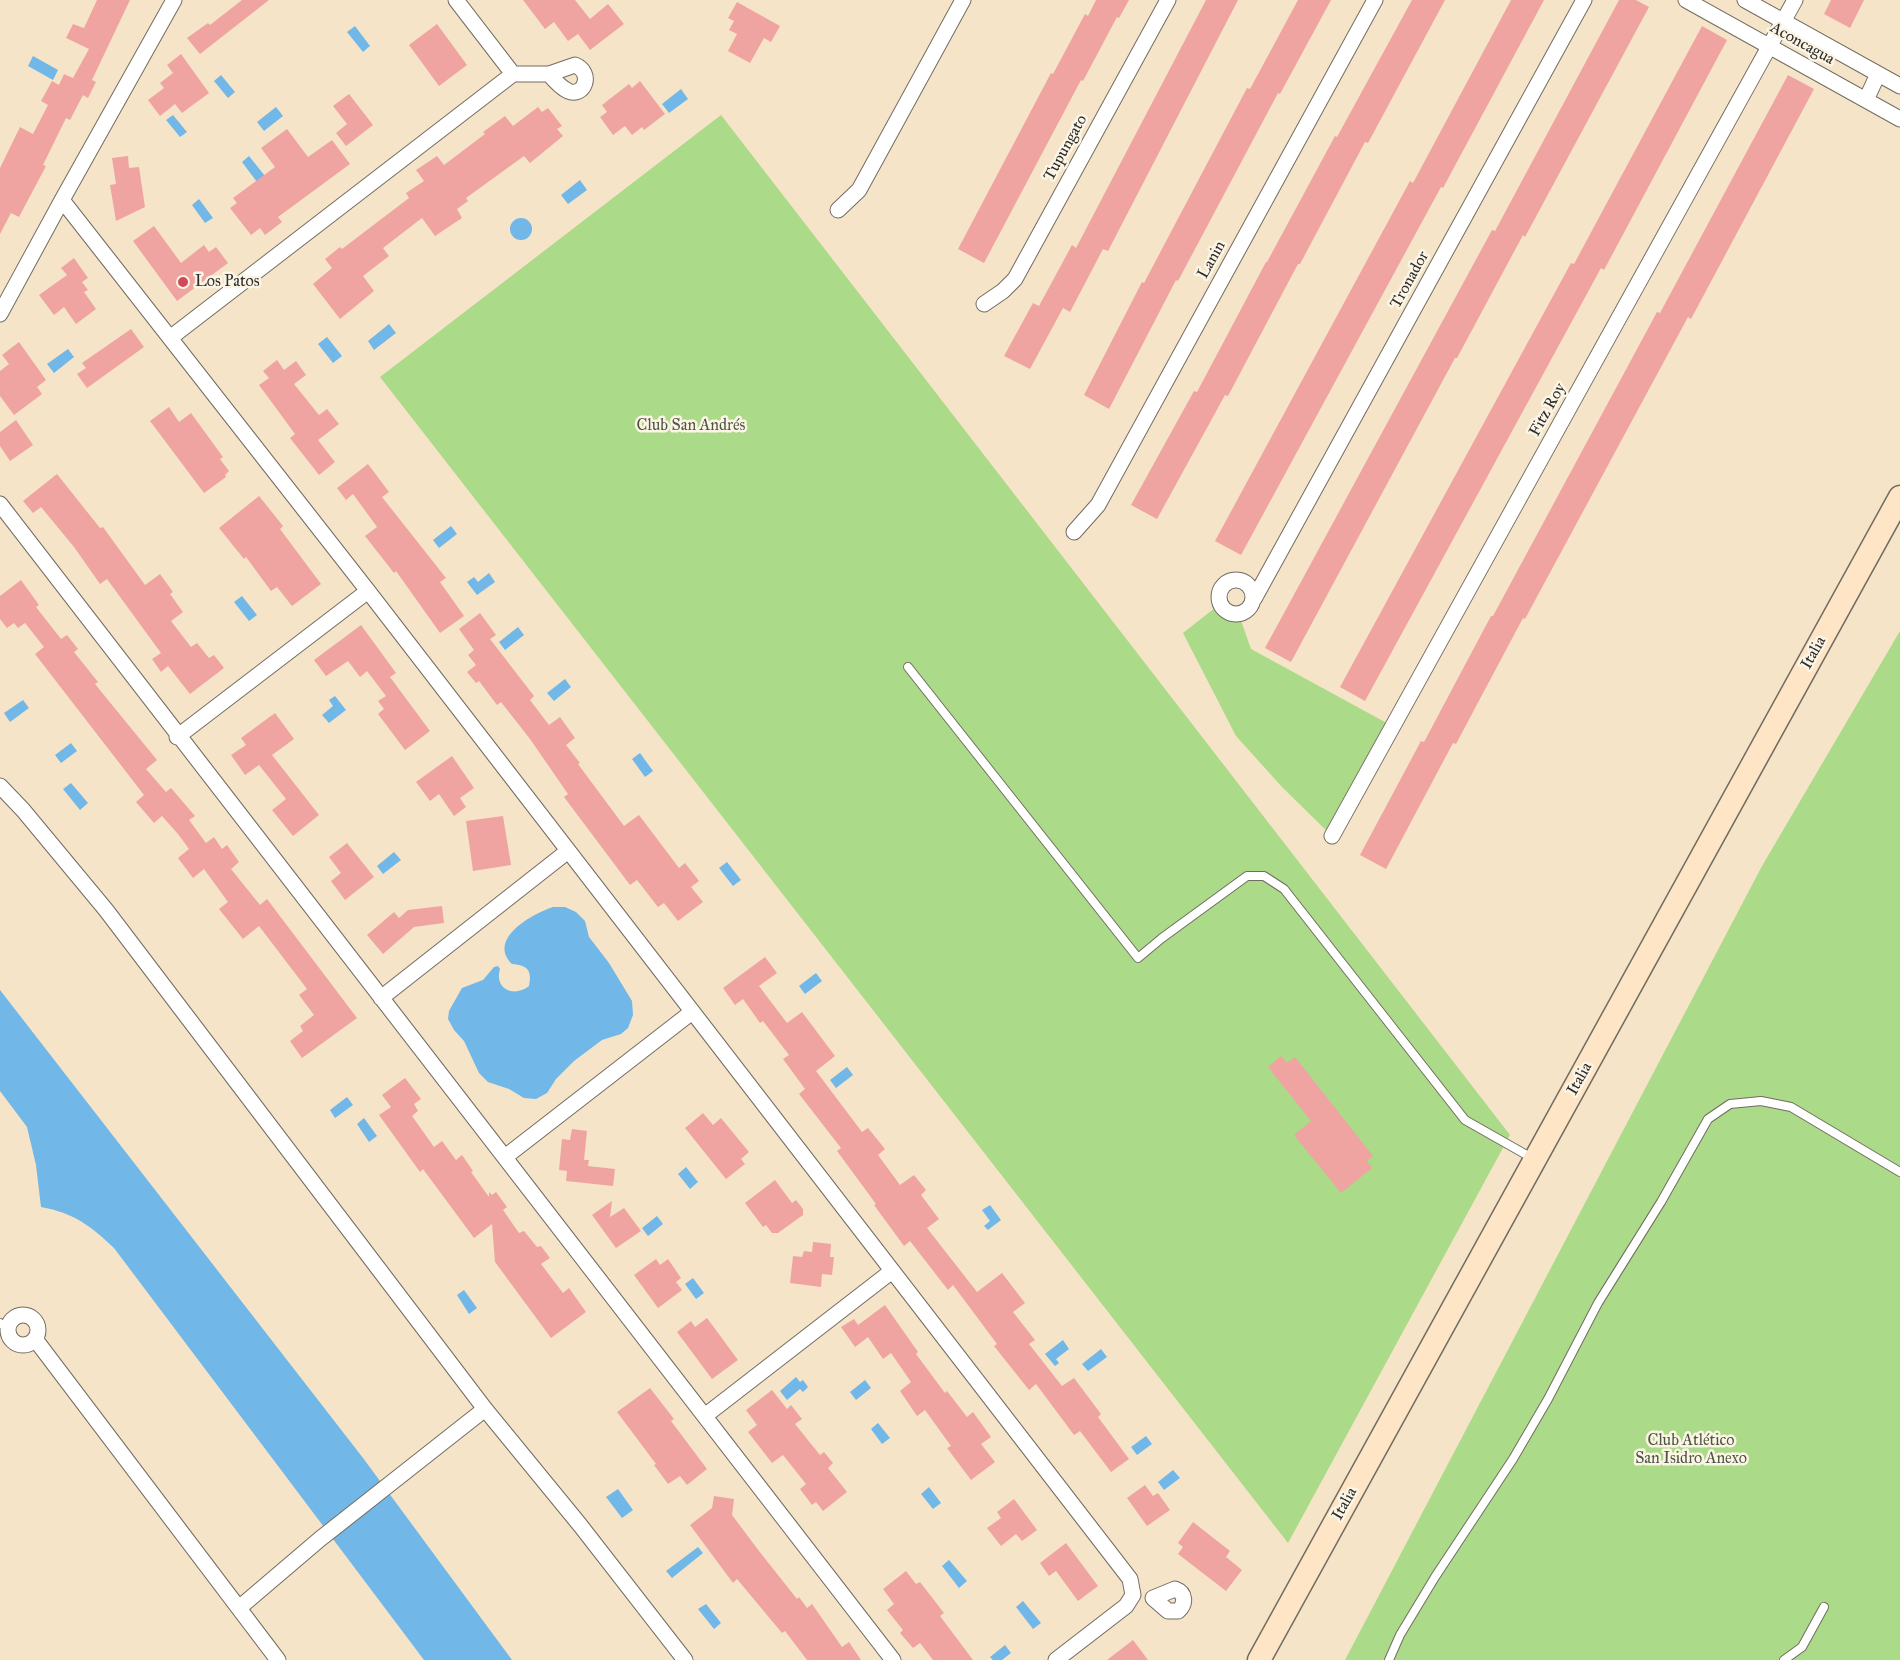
<!DOCTYPE html>
<html>
<head>
<meta charset="utf-8">
<style>
	body { margin:0 }
	canvas { display:block; background:#f5e4c8 }
</style>
</head>
<body>
<canvas width="1900" height="1660"></canvas>
<script>
const ctx = document.querySelector('canvas').getContext('2d');
ctx.lineJoin = 'round';
function paint(path, color) {
  ctx.fillStyle = color;
  ctx.fill(path, 'evenodd');
}
function trace(path, color, width, dash) {
  ctx.strokeStyle = color;
  ctx.lineWidth = width;
  ctx.lineCap = dash ? 'butt' : 'round';
  ctx.setLineDash(dash || []);
  ctx.stroke(path);
}
function write(font, color, halo, rows, align = 'center') {
  ctx.font = font + ' "IM FELL Great Primer",serif';
  ctx.lineWidth = 5;
  ctx.setLineDash([]);
  ctx.textBaseline = 'middle';
  ctx.strokeStyle = halo;
  ctx.fillStyle = color;
  for (const [text, x, y, turn = 0] of rows) {
    ctx.save();
    ctx.translate(x, y);
    ctx.rotate((+turn || 0) * Math.PI / 180);
    ctx.textAlign = isNaN(turn) ? turn : align;
    if (halo) ctx.strokeText(text, 0, 0);
    ctx.fillText(text, 0, 0);
    ctx.restore();
  }
}
paint(new Path2D(`
	M721,115l789,1020 -222,408 -908,-1166z
	M1220,604l8,9 11,2 12,34 143,78 -62,109 -50,-49 -46,-51 -53,-103z
	M1900,631v1029h-555l417,-794z`), '#abda88');
paint(new Path2D(`
	M355,26l15,20 -7,6 -16,-20z
	M33,56l25,14 -5,10 -25,-14z
	M221,75l14,17 -7,6 -14,-17z
	M681,89l7,10 -19,14 -7,-9z
	M276,107l7,9 -19,15 -7,-9z
	M173,115l14,17 -7,5 -14,-17z
	M249,156l16,20 -8,6 -15,-20z
	M580,180l7,10 -19,14 -7,-9z
	M199,199l14,19 -8,5 -13,-18z
	M510 229a11 11 0 1 1 22 0a11 11 0 1 1-22 0Z
	M389,324l7,9 -22,17 -6,-9z
	M327,337l15,19 -9,7 -15,-19z
	M68,349l6,8 -20,16 -7,-9z
	M451,526l6,8 -18,14 -6,-8z
	M489,573l6,9 -18,13 -10,-13 7,-5 4,5z
	M242,596l15,19 -8,6 -15,-19z
	M518,627l6,8 -19,15 -6,-8z
	M565,679l6,8 -17,14 -7,-8z
	M335,696l11,14 -17,13 -7,-8 11,-9 -4,-6z
	M23,700l6,8 -19,14 -6,-9z
	M71,743l6,8 -16,12 -6,-8z
	M640,753l13,18 -8,6 -13,-18z
	M71,783l17,20 -8,7 -17,-21z
	M394,852l7,8 -18,14 -6,-8z
	M727,862l14,18 -8,6 -14,-18z
	M553,907h12l11,5 9,9 4,16 20,26 23,38 1,14 -5,13 -7,6 -19,6 -28,21 -18,18 -9,14 -11,6 -12,-1 -15,-9 -21,-7 -9,-9 -15,-32 -10,-11 -6,-11 1,-8 13,-23 21,-8 11,-13 4,-1 2,3c-6,20 14,29 29,17 3,-14 0,-21 -17,-22 -25,-25 20,-50 41,-57z
	M816,973l6,8 -17,13 -6,-8z
	M0,990l363,468 149,202h-88l-310,-412c-23,-22 -40,-35 -73,-41l-5,-42 -9,-38 -27,-36z
	M847,1067l6,8 -17,13 -6,-8z
	M347,1097l6,8 -18,13 -5,-8z
	M364,1118l13,18 -8,6 -12,-18z
	M686,1167l12,15 -8,7 -12,-15z
	M990,1205l11,15 -13,10 -4,-4 6,-5 -8,-11z
	M657,1216l6,8 -15,12 -6,-8z
	M693,1278l11,15 -8,6 -11,-15z
	M464,1290l13,18 -8,6 -12,-19z
	M1063,1340l6,9 -13,10 3,4 -4,3 -10,-12z
	M1101,1349l6,8 -19,14 -6,-7z
	M796,1377l4,5 3,-2 5,7 -5,5 -3,-3 -13,11 -7,-9z
	M865,1380l6,8 -15,12 -6,-8z
	M878,1423l12,15 -8,6 -11,-15z
	M1146,1436l6,8 -15,11 -6,-8z
	M1173,1470l7,8 -16,12 -6,-8z
	M929,1487l12,16 -8,6 -12,-15z
	M618,1489l15,21 -11,8 -16,-21z
	M698,1547l5,6 -31,25 -6,-7z
	M949,1560l18,21 -8,7 -17,-22z
	M1023,1601l18,22 -8,6 -17,-22z
	M706,1604l15,19 -7,6 -16,-20z
	M1005,1645l6,8 -9,7h-9l-3,-3z`), '#71b7e8');
paint(new Path2D(`
	M97,0h33l-38,80 4,2 -8,16 -5,-3 -13,25 -4,-2 -23,47 3,1 -27,51 -8,-4 -11,21v-66l20,-41 13,7 15,-29 -7,-4 11,-20 7,4 5,-11 9,4 16,-29 -23,-11 7,-14 11,4z
	M242,0h27l-69,54 -13,-16 21,-15 2,2z
	M523,0h52l15,19 18,-15 16,20 -34,26 -12,-16 -10,7 -14,-19 -9,7z
	M1096,0h33l-10,18 -2,-1 -34,64 -2,-1 -97,183 -26,-14 93,-176 2,1 32,-60 3,2z
	M1206,0h32l-130,251 -5,-2 -33,63 -7,-4 -33,61 -26,-13 29,-53 6,3 33,-61 4,3z
	M1298,0h33l-51,94 -2,-1 -100,188 -2,-1 -67,129 -25,-14 58,-113 2,1 103,-195 3,1z
	M1412,0h33l-77,143 -3,-1 -65,122h-2l-70,132 -3,-1 -68,124 -26,-14 63,-114 3,1 69,-130h1l68,-126 2,1z
	M1511,0h33l-101,188 -2,-1 -200,368 -26,-14 195,-360 3,2z
	M1619,0h17l13,7 -124,230 -2,-2 -66,123h-2l-164,304 -26,-14 227,-418 3,1z
	M1831,0h33l-14,28 -26,-14z
	M737,2l43,24 -9,16 -7,-4 -14,25 -22,-12 9,-17 -8,-4 5,-9 -6,-3z
	M437,24l30,41 -28,21 -30,-41z
	M1702,26l25,14 -123,230 -3,-2 -236,433 -25,-14 231,-424 3,1z
	M181,54l28,39 -27,20 -7,-9 -15,12 -12,-16 16,-12 -4,-5 13,-10 -6,-8z
	M1788,75l26,14 -123,230 -3,-2 -163,302 -2,-1 -67,126 -3,-1 -67,126 -26,-14 61,-114 3,1 67,-126h2l164,-304 3,1z
	M640,81l25,33 -21,16 -2,-3 -10,8 -7,-9 -12,9 -13,-18 7,-5 -5,-7 27,-21 3,4z
	M349,94l24,31 -27,21 -10,-13 11,-9 -14,-18z
	M538,107l4,5 6,-4 14,18 -5,3 6,7 -33,27 -6,-7 -58,42 2,3 -11,8 5,9 -27,18 -13,-18 -39,30 6,8 -26,20 11,15 -34,28 -27,-35 19,-16 -7,-9 15,-12 2,2 67,-51 -3,-5 18,-12 -8,-11 21,-14 7,9 41,-31 -2,-2 22,-16 8,10z
	M287,129l21,28 24,-17 18,24 -72,53 4,5 -17,13 -5,-7 -9,7 -21,-27 7,-5 -4,-5 42,-31 -14,-19z
	M128,156l1,12 10,-1 6,40 -29,14 -6,-36 6,-1 -4,-26z
	M154,226l27,37 23,-18 5,7 7,-5 12,16 -51,38 -44,-60z
	M74,258l14,20 -6,4 6,8 -4,2 12,17 -20,15 -12,-17 -10,8 -15,-20 28,-20 -6,-7z
	M131,329l13,18 -57,41 -10,-14 9,-6 -4,-5z
	M19,342l27,38 -9,7 5,7 -28,21 -14,-19v-25l9,-7 -7,-9z
	M277,360l7,10 12,-9 10,14 -12,9 25,31 8,-6 12,15 -21,16 17,22 -16,13 -29,-37 5,-4 -36,-49 10,-7 -6,-7z
	M169,407l10,15 12,-9 32,44 -3,2 9,12 -4,4 1,2 -22,16 -54,-72z
	M16,420l17,25 -23,16 -10,-15v-14z
	M368,464l21,28 -7,5 64,81 -6,4 24,34 -24,17 -44,-62 -2,2 -29,-37 12,-9 -24,-33 -7,6 -9,-12z
	M57,474l43,54 3,-1 42,58 15,-11 13,18 -3,2 13,18 -12,9 20,26 6,-4 12,15 5,-3 10,13 -34,26 -22,-28 -7,6 -9,-13 9,-6 -54,-74 -7,5 -26,-37 -33,-40 -8,6 -10,-12z
	M259,496l24,30 -3,3 41,55 -29,22 -15,-19 -6,4 -25,-34 -2,2 -25,-31z
	M21,580l18,25 -3,2 25,32 6,-4 11,14 -4,3 24,30 -3,2 62,76 -11,9 20,23 5,-4 24,28 -6,4 17,23 8,-6 8,12 5,-4 12,17 -8,7 29,36 7,-6 90,119 -55,40 -12,-17 13,-10 -3,-5 14,-11 -15,-20 8,-6 -48,-63 -16,13 -24,-30 9,-7 -24,-33 -11,9 -15,-20 11,-9 -11,-15 -16,-18 -8,7 -18,-21 8,-7 -109,-141 9,-7 -19,-24 -7,5 -4,-5 -7,5 -7,-9v-23z
	M480,613l16,22 -6,4 44,57 -4,4 19,25 11,-8 15,21 -9,7 14,18 -2,1 46,62 15,-11 40,53 6,-5 14,18 -8,6 12,15 -25,19 -14,-18 -6,4 -21,-27 -7,5 -66,-88 4,-3 -38,-55 -29,-37 -4,3 -18,-24 -3,2 -9,-11 9,-7 -8,-10 6,-5 -15,-21z
	M361,625l35,48 -6,4 40,54 -25,19 -27,-36 6,-5 -6,-8 8,-5 -19,-25 -7,6 -12,-16 -22,15 -12,-16z
	M275,713l19,26 -22,16 47,60 -26,21 -21,-26 14,-11 -27,-34 -14,10 -14,-20 15,-10 -5,-7z
	M452,756l22,32 -14,10 6,9 -12,9 -15,-22 -9,7 -14,-19z
	M503,816l8,49 -38,6 -7,-50z
	M347,843l27,34 -29,23 -14,-19 10,-8 -12,-16z
	M442,906l2,17 -30,4 -31,27 -16,-19 27,-23 5,6 9,-8z
	M765,957l12,16 -18,13 28,37 15,-11 33,44 -19,15 46,61 6,-4 17,21 -7,6 22,30 14,-10 12,15 -5,5 18,24 -12,9 50,64 25,-19 23,30 -12,9 22,28 -6,4 33,42 12,-8 27,36 -3,3 31,42 -18,13 -31,-41 -6,4 -38,-51 -7,6 -35,-44 3,-2 -44,-59 -5,5 -38,-49 -6,5 -30,-41 2,-1 -39,-53 4,-3 -42,-54 6,-5 -22,-30 6,-4 -26,-34 -3,2 -17,-24 -8,6 -12,-17z
	M1281,1056l6,7 8,-6 78,99 -6,5 5,7 -31,25 -47,-58 17,-14 -43,-54z
	M405,1078l16,21 -7,5 4,7 -6,5 22,31 8,-6 14,19 6,-5 11,16 -2,1 18,25v-5l3,3 4,-3 11,15 -4,3 16,23 5,-2 13,16 4,-1 9,12 -9,6 22,29 6,-5 17,24 -35,26 -56,-76 -3,-38 -18,14 -51,-69 -3,3 -41,-57 12,-8 -9,-12z
	M703,1113l10,12 8,-7 28,34 -8,7 4,5 -19,15 -41,-51z
	M572,1129l15,2 -3,29h5l-1,6 27,3 -2,17 -47,-5 1,-10 -8,-1 3,-31 8,1z
	M775,1180l17,23 4,-3 7,9v6l-25,18h-6l-6,-8 -3,2 -18,-24z
	M612,1201l-2,16 14,-9 17,23 -25,17 -24,-33z
	M813,1242l18,2 -1,13h4l-2,18 -10,-1 -1,13 -31,-4 3,-27 9,1 2,-6 8,1z
	M656,1259l4,6 8,-6 13,19 -5,4 6,8 -24,18 -24,-33z
	M885,1305l33,47 -2,2 29,39 2,-2 20,26 6,-5 18,25 -10,7 14,18 -24,18 -24,-32 4,-2 -26,-36 -8,6 -17,-25 11,-9 -20,-29 -8,6 -15,-22 -13,10 -14,-20 13,-8 4,6z
	M707,1318l31,42 -26,19 -35,-47 14,-11 4,6z
	M650,1388l24,31 -3,2 36,48 -20,16 -7,-9 -12,8 -14,-19 2,-1 -39,-52z
	M772,1390l15,19 4,-4 11,14 -7,5 25,31 4,-3 9,11 -5,5 19,24 -24,19 -7,-9 -4,3 -12,-16 6,-5 -23,-29 -11,8 -24,-31 9,-7 -11,-15z
	M1145,1485l8,11 5,-3 12,17 -23,16 -20,-28z
	M714,1496l20,3 -2,16 27,36 38,48 2,-2 8,11 5,-4 30,43 7,-5 12,18h-54l-22,-29 -3,2 -45,-54 -4,4 -43,-58 22,-17z
	M1014,1499l23,31 -15,11 -6,-7 -15,12 -14,-18 14,-10 -4,-6z
	M1193,1522l37,29 -4,6 16,13 -16,21 -48,-37 5,-7 -5,-4z
	M1066,1543l32,43 -20,15 -22,-30 -7,5 -9,-13z
	M906,1571l10,13 4,-2 24,31 -4,3 33,44h-40l-13,-17 -7,5 -13,-15 3,-3 -16,-20 7,-6 -11,-15z
	M1133,1640l15,20h-41z`), '#efa4a2');
const lane = new Path2D(`
	M908,667l230,291 24,-20 85,-62h17l20,13 181,231 67,38
	M0,1323l9,6
	M1389,1660l11,-25 35,-58 78,-118 35,-60 50,-96 63,-101 47,-83 22,-15 31,-3 30,6 109,65
	M1784,1660l18,-13 22,-40`);
const street = new Path2D(`
	M456,0l57,74
	M1686,0l214,119
	M1745,0l155,86
	M575,65c19,8 9,33 -7,26 -8,-4 -14,-11 -19,-17z
	M1866,100l12,-26
	M62,200l306,391 762,988 3,16 -7,11 -70,54
	M838,210l21,-20 104,-190
	M984,304l19,-13 12,-12 153,-279
	M0,314l62,-114 112,-200
	M170,338l343,-264h36
	M0,504c295,387 597,769 893,1156
	M1074,532l24,-27 277,-505
	M1219 597a17 17 0 1 1 34 0a17 17 0 1 1-34 0Z
	M1254,599l330,-599
	M177,737l191,-146
	M0,786l23,24 83,100 379,499 95,116 105,135
	M1332,836l463,-836
	M381,998l187,-147
	M505,1157l187,-145
	M8 1330a15 15 0 1 1 30 0a15 15 0 1 1-30 0Z
	M35,1339l243,321
	M706,1415l186,-144
	M1175,1589c11,4 11,15 3,22h-10l-15,-13z
	M239,1608l81,-69 165,-130`);
const secondary = new Path2D(`
	M1259,1660l641,-1163`);
trace(lane, '#726c62', 10);
trace(street, '#726c62', 17);
trace(secondary, '#726c62', 25);
trace(lane, '#fff', 8);
trace(street, '#fff', 15);
trace(secondary, '#fde5c5', 22);
for (const [x, y, r, color] of [
	[183,282,6,"#d1495b"]
]) {
  const dot = new Path2D();
  dot.arc(x, y, r, 0, 2 * Math.PI);
  ctx.fillStyle = color;
  ctx.fill(dot);
  trace(dot, '#fcf5e5', 2);
}
write('16px', '#2b2b2b', '#fcf5e5', [
	["Aconcagua",1802,44,29],
	["Tupungato",1066,148,-61],
	["Lanin",1212,260,-61],
	["Tronador",1410,280,-61],
	["Fitz Roy",1548,410,-61],
	["Italia",1814,653,-61],
	["Italia",1580,1079,-61],
	["Italia",1345,1504,-61]
]);
write('16px', '#2b2b2b', '#fcf5e5', [
	["Los Patos",195,282]
], 'left');
write('16px', '#4b5742', '#fcf5e5', [
	["Club San Andrés",691,426],
	["Club Atlético",1691,1441],
	["San Isidro Anexo",1691,1459]
]);
</script>
</body>
</html>
